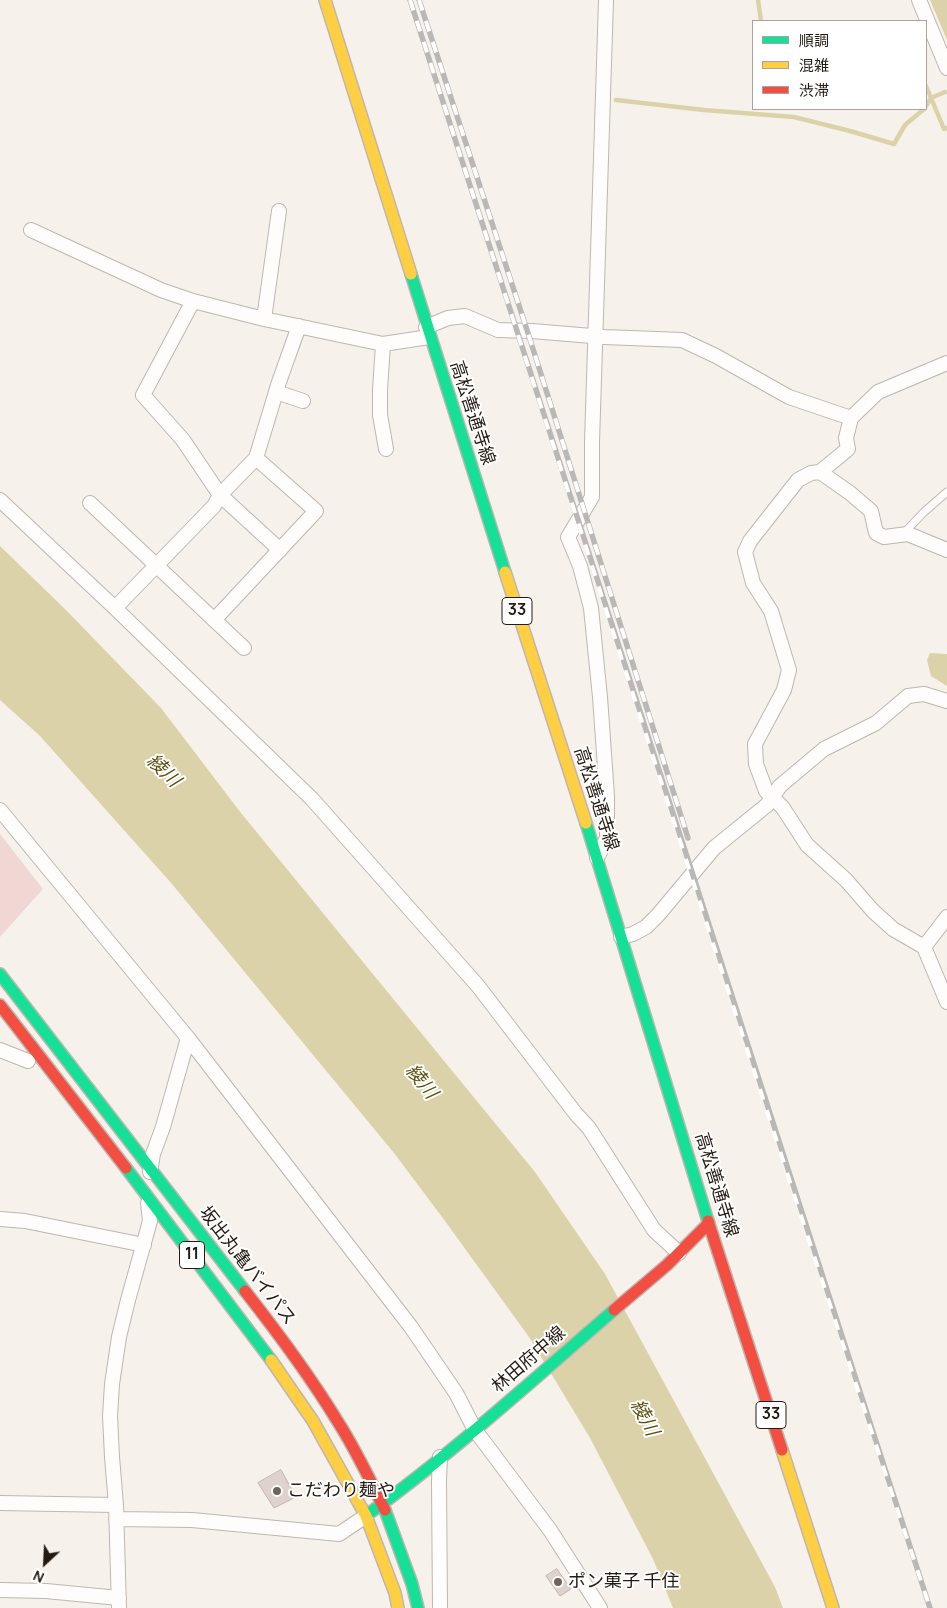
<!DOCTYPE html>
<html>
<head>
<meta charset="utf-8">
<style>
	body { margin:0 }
	#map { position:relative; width:947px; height:1608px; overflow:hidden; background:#f7f1ec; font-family:Manrope,"Noto Sans JP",sans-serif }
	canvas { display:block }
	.legend { position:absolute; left:752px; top:20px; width:175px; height:90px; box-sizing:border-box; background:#fff; border:1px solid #a7a3a0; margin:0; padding:6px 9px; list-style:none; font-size:15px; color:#241a11 }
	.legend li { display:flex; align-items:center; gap:10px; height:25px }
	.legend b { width:25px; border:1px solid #a7a3a0 }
	.north { position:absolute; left:20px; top:1538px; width:50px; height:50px; -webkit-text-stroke:4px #fff; paint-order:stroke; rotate:205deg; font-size:14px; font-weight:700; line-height:20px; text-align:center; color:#241a11 }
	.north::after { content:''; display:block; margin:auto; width:18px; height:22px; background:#241a11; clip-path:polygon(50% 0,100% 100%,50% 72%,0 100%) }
</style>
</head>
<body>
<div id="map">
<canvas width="947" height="1608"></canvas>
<ul class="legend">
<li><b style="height:6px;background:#16e098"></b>順調</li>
<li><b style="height:6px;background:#ffcf43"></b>混雑</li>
<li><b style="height:6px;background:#f24e42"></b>渋滞</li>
</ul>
<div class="north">N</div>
</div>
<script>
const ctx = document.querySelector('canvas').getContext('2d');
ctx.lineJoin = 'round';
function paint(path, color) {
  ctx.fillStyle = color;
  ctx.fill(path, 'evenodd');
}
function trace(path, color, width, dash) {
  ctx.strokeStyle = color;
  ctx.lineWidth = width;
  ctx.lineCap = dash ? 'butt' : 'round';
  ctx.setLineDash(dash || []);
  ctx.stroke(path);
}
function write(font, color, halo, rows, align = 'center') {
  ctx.font = font + ' Manrope,"Noto Sans JP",sans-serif';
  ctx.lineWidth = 4;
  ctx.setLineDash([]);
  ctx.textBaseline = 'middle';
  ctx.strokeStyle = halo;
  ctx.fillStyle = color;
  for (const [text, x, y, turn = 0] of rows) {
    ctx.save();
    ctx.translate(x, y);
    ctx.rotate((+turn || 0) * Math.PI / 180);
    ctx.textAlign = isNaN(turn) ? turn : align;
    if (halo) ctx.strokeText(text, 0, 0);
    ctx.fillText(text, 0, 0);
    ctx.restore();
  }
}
paint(new Path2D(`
	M0,834l43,55 -43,48z`), '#f0d7d4');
paint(new Path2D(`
	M930,0h17v40z
	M0,546l65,63 96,99 80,105 294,359 70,102 170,313 8,21h-110l-20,-49 -63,-121 -61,-101 -84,-116 -51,-68 -222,-269 -132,-148 -40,-36z
	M930,653l17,1v32l-16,-10 -4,-16z`), '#dbd2aa');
trace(new Path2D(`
	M758,0l3,21
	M926,86l18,43 3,-1
	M616,100l88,10 90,7 56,14 44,13 11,-19 19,-16
	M926,106l5,-8 14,-6`), '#dbd2aa', 4.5);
const building = new Path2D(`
	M281,1470l15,27 -22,11 -16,-25z
	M557,1569l14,20 -11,7 -14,-20z`);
paint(building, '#dfd1cb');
trace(building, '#beb5b1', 1);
const lane = new Path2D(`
	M903,534l21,-22 23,-20`);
const street = new Path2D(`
	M919,0l28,68
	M31,230l130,60 32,11 71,18 119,25 46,-7
	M193,301l-50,94 40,45 37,55 60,55
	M264,319l15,-108
	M426,327l22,-9 17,-2 33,14 34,1 72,6 78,3 34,16 73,41 62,21 -5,20 2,11 -28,23 -9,1 -13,7 -48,61 -5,11 8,31 18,28 18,59 -5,20 -29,54 1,20 10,27 17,17 24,37 39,35 27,31 20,18 31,18 23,55
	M383,344l-3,46v25l6,34
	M276,392l27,9
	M851,418l27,-26 69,-29
	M820,472l30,21 21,18 5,22 8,4 24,-3 39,16
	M0,500l115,108 197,191 166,187 98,128 13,14 65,102 25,23
	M90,503l154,145
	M115,608l99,-102 6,-11 36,-37 23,-76 20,-56
	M214,620l102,-109 -60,-53
	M0,810l188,228 223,289 45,66 19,37 75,100 50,78
	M597,858l10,-20v-42l-7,-99 -9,-89 -11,-42 -12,-29 24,-40v-55l14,-442
	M621,937l12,-3 13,-7 12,-12 56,-67 53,-43 13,-19 44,-37 52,-26 32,-27 16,-2 23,7
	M924,947l23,-30
	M0,1050l28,11
	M150,1172l3,-18 10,-27 25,-89
	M0,1219l25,2 119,24
	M0,1503l116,2
	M116,1519l76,1 147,14 27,-18
	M0,1590l46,1 73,7
	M119,1608l-3,-103 -4,-48 -2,-41 2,-32 7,-47 9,-37 22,-79 -2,-18
	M440,1608l-1,-127 1,-24`);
const fast = new Path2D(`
	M411,274l94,298
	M586,823l122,398
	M0,974l245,317
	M126,1168l145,192
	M385,1510l27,74 6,24
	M371,1512c85,-62 163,-133 243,-202`);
const slow = new Path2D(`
	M325,0l86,274
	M505,572l81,251
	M271,1360l42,61 53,95 29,77 3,15
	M782,1450l51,158`);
const jam = new Path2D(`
	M0,1005l126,163
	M708,1221l74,229
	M245,1291c33,42 65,85 93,131 18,28 32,58 47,88
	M614,1310l53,-45 42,-42`);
trace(lane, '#beb6b0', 9);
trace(street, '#beb6b0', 16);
trace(fast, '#beb6b0', 14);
trace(slow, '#beb6b0', 14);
trace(jam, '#beb6b0', 14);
trace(lane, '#fefdfc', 7);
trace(street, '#fefdfc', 14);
trace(fast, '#16e098', 11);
trace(slow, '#ffcf43', 11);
trace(jam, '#f24e42', 11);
const rail = new Path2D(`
	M410,0c174,536 342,1074 520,1608
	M419,0l108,330 161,508`);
trace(rail, '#bab8b6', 5.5);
trace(rail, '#fff', 4, [11]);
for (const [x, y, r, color] of [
	[277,1491,5,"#6e655e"],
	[558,1582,5,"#6e655e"]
]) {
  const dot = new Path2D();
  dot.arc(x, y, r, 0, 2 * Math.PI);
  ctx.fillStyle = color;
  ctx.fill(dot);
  trace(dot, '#fff', 2);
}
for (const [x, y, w] of [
	[517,611,30],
	[192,1255,25],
	[771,1415,30]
]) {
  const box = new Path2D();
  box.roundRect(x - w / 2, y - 13.5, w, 27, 4);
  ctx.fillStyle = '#fff';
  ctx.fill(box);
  trace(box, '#241a11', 1);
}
write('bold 16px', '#241a11', null, [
	["33",517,611],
	["11",192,1255],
	["33",771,1415]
]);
write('18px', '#241a11', '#fff', [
	["高松善通寺線",472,413,72],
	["高松善通寺線",596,799,72],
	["高松善通寺線",716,1185,73],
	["坂出丸亀バイパス",247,1266,52],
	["林田府中線",529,1360,-41]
]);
write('18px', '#241a11', '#fff', [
	["こだわり麺や",287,1491],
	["ポン菓子 千住",568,1582]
], 'left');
write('italic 19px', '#5b500d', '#fff', [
	["綾川",163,771,44],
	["綾川",421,1082,51],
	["綾川",644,1418,62]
]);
</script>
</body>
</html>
